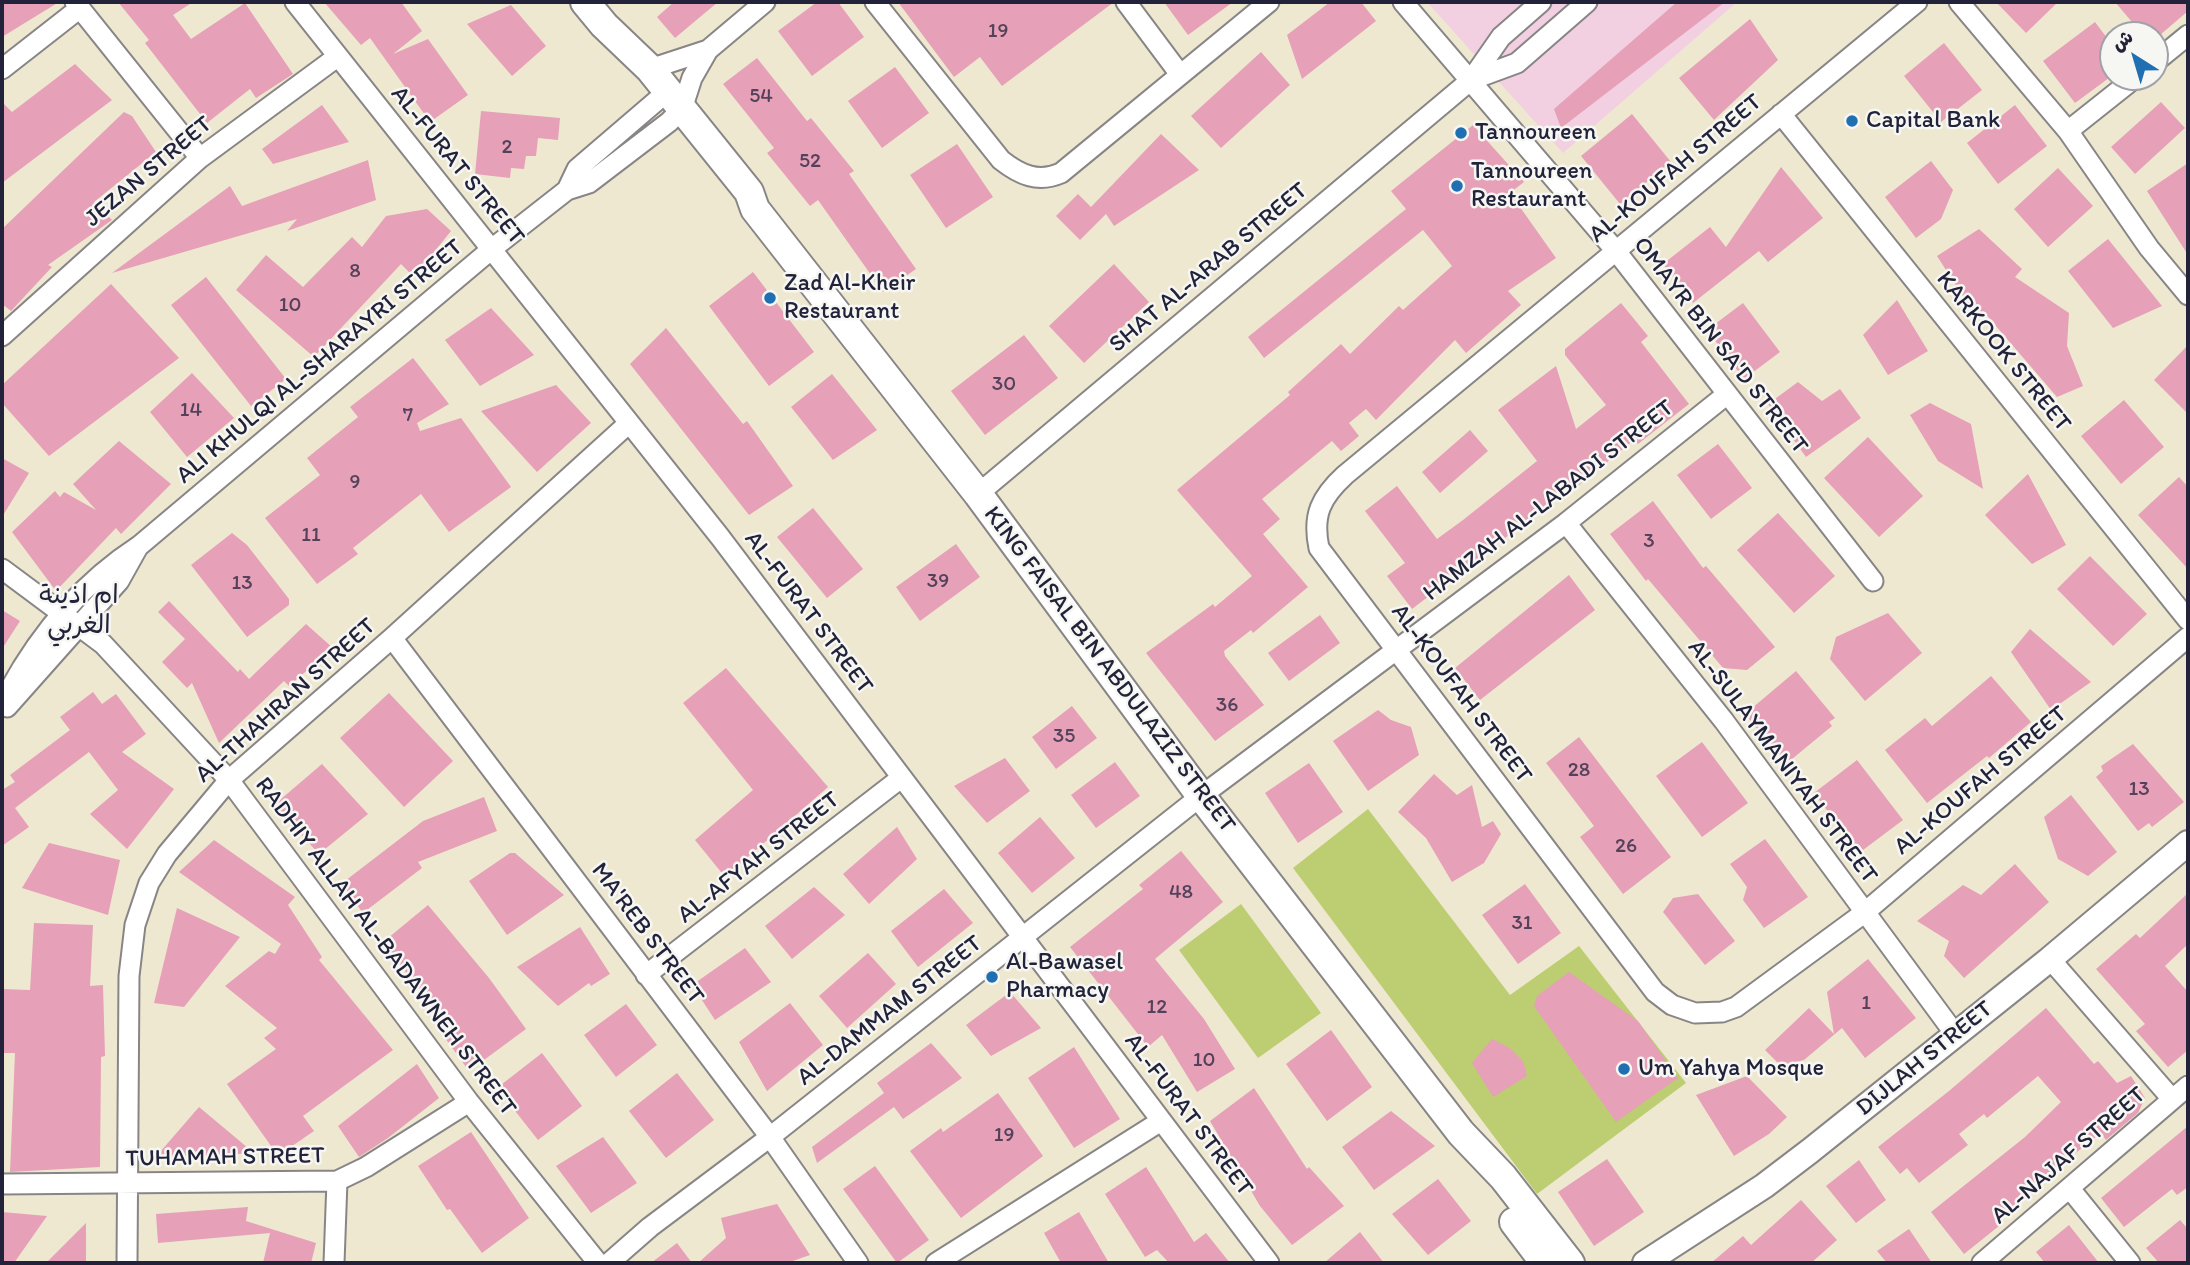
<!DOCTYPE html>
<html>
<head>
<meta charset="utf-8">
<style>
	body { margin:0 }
	#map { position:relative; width:2190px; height:1265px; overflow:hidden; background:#efe8d1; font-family:Itim,"Playpen Sans Arabic",sans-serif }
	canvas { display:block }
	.frame { position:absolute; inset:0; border:4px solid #22223b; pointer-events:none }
	.north { position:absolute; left:2099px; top:21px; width:70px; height:70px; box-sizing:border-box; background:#f6f6f2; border:2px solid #a1a1a9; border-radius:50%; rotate:323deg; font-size:19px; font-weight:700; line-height:28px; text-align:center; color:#22223b }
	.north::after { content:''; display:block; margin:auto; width:24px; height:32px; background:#1f6fb2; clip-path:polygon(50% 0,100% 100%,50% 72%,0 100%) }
</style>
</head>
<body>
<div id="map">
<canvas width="2190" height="1265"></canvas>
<div class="frame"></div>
<div class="north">ش</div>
</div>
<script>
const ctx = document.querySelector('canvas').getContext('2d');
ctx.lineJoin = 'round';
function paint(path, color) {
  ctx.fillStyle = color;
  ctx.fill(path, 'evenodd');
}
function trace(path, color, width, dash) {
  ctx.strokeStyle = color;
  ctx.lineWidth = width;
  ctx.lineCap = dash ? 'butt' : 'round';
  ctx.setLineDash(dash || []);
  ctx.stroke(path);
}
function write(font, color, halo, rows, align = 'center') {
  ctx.font = font + ' Itim,"Playpen Sans Arabic",sans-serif';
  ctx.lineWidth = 5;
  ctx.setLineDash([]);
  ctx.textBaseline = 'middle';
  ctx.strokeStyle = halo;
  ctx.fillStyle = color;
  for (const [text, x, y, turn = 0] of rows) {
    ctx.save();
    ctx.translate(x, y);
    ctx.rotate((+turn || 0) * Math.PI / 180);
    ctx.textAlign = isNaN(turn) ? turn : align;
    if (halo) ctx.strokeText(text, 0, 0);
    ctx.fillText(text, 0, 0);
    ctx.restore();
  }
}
paint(new Path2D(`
	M1427,2h310l-174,151z`), '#f2cfe1');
paint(new Path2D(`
	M1368,809l142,186 69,-49 107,137 -149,111 -244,-326z
	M1241,904l80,109 -63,45 -79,-108z`), '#bcce71');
paint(new Path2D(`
	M2,2h57l-57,35z
	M118,2h75l-20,13 18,24 54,-36 48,71 -37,24 -6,-9 -43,34 -62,-80 4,-3z
	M324,2h77l21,29 -29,23 35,-15 40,56 -38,27 -60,-84 -9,7z
	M674,2h44l-43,36 -18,-21z
	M817,2h21l26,35 -52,39 -34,-45z
	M898,2h216l-112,84 -22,-29 -26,20z
	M1164,2h69l-45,33z
	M1330,2h31l15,19 -74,58 -15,-44z
	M1677,2h48l-164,126 -7,-19z
	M1996,2h62l-32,31z
	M2115,2h73v9l-28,24h-17z
	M511,5l35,41 -34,30 -45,-52z
	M1750,19l28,41 -64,60 -35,-42z
	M2095,22l18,24v29l-38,28 -32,-42z
	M1944,43l38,47 -41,32 -37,-46z
	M1261,52l29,33 -69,63 -30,-32z
	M757,58l50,63 4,-3 43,53 -5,3 67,95 -33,23 -65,-92 -8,6 -43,-53 7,-5 -51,-64z
	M75,64l37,36 -110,83v-81l10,10z
	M895,67l34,46 -47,35 -34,-47z
	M2161,102l24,26 -50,46 -24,-27z
	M322,105l27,37 -76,22 -11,-15z
	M2015,105l32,41 -49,38 -31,-41z
	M481,111l79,7 -2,22 -20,-2 -2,18h-10l-2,13 -13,-1 -1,10 -35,-4z
	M124,112l8,4 24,36 -62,50 18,18 -64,45 4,2 -41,44 -9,-7v-75z
	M1632,114l39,48 -51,42 -39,-48z
	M1473,125l51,57 -14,11 46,65 -48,33 13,14 -55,48 -11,-13 -79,80 -10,-11 -17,14 10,13 -18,15 -9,-10 -70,58 18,20 -17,15 45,53 -55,46 -2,-3 -27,21 1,5 39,49 -49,36 -69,-88 67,-49 2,3 37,-31 -75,-86 113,-95 -2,-3 53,-48 9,10 49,-48 4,4 49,-44 -29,-36 -159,128 -16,-21 158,-128 -15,-18z
	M1161,134l38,36 -85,56 -8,-12 -26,26 -24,-24 22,-22 13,13z
	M957,144l36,53 -47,31 -36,-53z
	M368,160l8,40 -89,31 10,-12 -185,54 118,-87 12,20z
	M1931,161l22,29 -12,29 -25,19 -31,-41z
	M2188,163v92l-41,-64z
	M1781,167l42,51 -55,44 -9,-11 -66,52 -30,-39 47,-37 16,20z
	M2058,168l35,38 -45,41 -34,-38z
	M427,209l24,22 -37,46 -13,-13 -87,93 -78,-67 30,-35 37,32 49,-50 10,10 24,-31z
	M1979,229l43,40 -7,8 54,36 -2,33 16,40 -26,11 -74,-86 -6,7 -40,-62z
	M2108,239l54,67 -49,22 -45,-57z
	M1114,264l35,38 -65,61 -35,-37z
	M753,272l61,80 -45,34 -60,-80z
	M206,277l80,102 -35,27 -80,-101z
	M111,284l68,74 -130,98 -47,-53v-18z
	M1897,300l31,51 -40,24 -25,-40z
	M1621,303l27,33 -7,6 48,62 -51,40 -4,-4 -71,58 -3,-2 -148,113 -25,-33 18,-13 -40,-52 32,-25 40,53 26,-19 74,-59 -39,-51 58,-44 20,63 30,-24 -41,-50v-6z
	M1743,303l37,49 -36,27 -37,-49z
	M491,308l43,47 -54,31 -35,-46z
	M666,328l77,96 4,-3 46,65 -44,29 -119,-151z
	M1024,335l34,43 -73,57 -34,-44z
	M2188,345v69l-34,-34z
	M413,358l36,46 -32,19 3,8 41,-13 50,69 -62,45 -28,-38 -68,54 5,6 -41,30 -52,-66 55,-43 -13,-17 51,-41 -8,-10z
	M192,373l42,45 -47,39 -37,-45z
	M832,374l45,56 -44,30 -42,-53z
	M1798,382l24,19 18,-12 21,29 -55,39 -38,-53z
	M556,385l35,38 -54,49 -56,-61z
	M2124,400l40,47 -43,37 -40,-48z
	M1930,403l41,21 12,65 -45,-28 -28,-46z
	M1470,430l18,21 -48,42 -18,-21z
	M1868,437l55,59 -44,41 -55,-59z
	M119,441l52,43 -50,50 -5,-6 -60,63 -44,-59 43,-41 5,6 4,-5 32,18 -23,-26z
	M1718,444l34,44 -41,31 -34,-44z
	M2,458l27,15 -27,44z
	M2028,474l38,71 -34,19 -47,-49z
	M2179,477l9,10v82l-50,-54z
	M1653,501l50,67 3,-2 69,81 -28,23 -24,-2 -75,-89 -2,2 -36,-47z
	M813,508l50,61 -36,29 -50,-61z
	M1778,513l57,63 -41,37 -57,-63z
	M232,533l15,12 42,54v6l-42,32 -56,-72z
	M956,544l24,33 -60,44 -24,-34z
	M2090,556l57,58 -34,32 -56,-57z
	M1569,575l26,35 -115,90 -25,-32z
	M169,601l69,71 2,-3 9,10 57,-55 27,24 -44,38 -5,-5 -65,62 -27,-60 -5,5 -25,-26 23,-23 -27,-27z
	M2,610l18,11 -18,28z
	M1888,613l34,40 -57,48 -35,-42 6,-22z
	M1320,615l20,28 -51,38 -21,-28z
	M2030,629l61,53 -40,28 -40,-58z
	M726,668l102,119 -103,90 -30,-37 58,-50 -70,-87z
	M1796,671l39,47 -6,4 3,4 -46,38 -41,-50z
	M1991,676l40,46 -42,36 -2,-2 -60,47 -42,-53 40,-32 7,8z
	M93,692l9,12 14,-10 30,40 -24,18 52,37 -47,60 -37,-35 28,-24 -29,-38 -74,56 14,19 -27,19v-56l13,-8 -5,-7 60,-45 -10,-13z
	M389,693l64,68 -49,46 -64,-69z
	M1072,706l25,32 -41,31 -24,-32z
	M1378,710l13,10 20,7 8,28 -51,36 -35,-50z
	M1579,737l92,120 -48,37 -43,-57 14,-11 -48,-63z
	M1702,742l46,61 -46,34 -46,-61z
	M2133,744l51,58 -32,25 -3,-4 -11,8 -42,-54 7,-6 -2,-5z
	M1005,758l25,33 -43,32 -33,-37z
	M1857,760l46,60 -44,33 -45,-60z
	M1115,762l25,34 -44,32 -25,-33z
	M1309,763l34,49 -45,31 -33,-50z
	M322,764l46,50 -49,40 -45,-49z
	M1434,774l23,21 15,-10 10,42 11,-6 8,13 -17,29 -32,19 -26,-44 -28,-26z
	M2071,795l46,57 -29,24 -30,-17 -14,-42z
	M484,797l13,34 -79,31 4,6 -59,45 -22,-29 82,-63z
	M1040,817l35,41 -43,35 -34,-40z
	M897,827l20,32 -48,45 -26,-30z
	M1765,839l43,58 -44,31 -21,-28 4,-13 -17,-23z
	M214,840l81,57 -7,8 34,52 -3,3 74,90 -90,66 11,15 -32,22h-6l-49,-69 49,-35 -12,-11 13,-10 -52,-42 44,-35 6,3 6,-10 -102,-72z
	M49,843l71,17 -12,55 -86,-27z
	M1181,851l42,51 -68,57 49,60 31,50 -38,23 -35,-57 -14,12 -78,-100 73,-58 -4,-4z
	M510,853h5l49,42 -57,40 -38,-54z
	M2015,864l34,38 -85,76 -20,-22 5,-15 -32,-20 46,-36 18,10z
	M1525,884l36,49 -43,31 -36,-49z
	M814,887l31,28 -53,44 -27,-33z
	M944,889l29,34 -55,44 -27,-36z
	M2188,893v51l-23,22 23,26v58l-20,17 -32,-36 9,-7 -49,-55 40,-35 4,4z
	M1698,894l37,47 -30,24 -42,-53 10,-14z
	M428,905l61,73 37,51 -57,42 -37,-51 8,-6 -58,-71z
	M177,908l63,29 -56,70 -30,-4z
	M34,923l59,2 -3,61 13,-1 2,71 -4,1 -1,110 -90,5 5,-119h-13v-64l28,1z
	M580,927l30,47 -19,12 -2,-3 -31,23 -41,-39z
	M745,948l26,34 -56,38 -23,-35z
	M868,953l28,31 -49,44 -28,-32z
	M1868,959l48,59 -51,40 -23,-30 -38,32 -23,6 -16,-16 44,-42 25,26 -7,-42z
	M1569,972l69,49 40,57 -62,44 -82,-116 3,-10z
	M1010,992l31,36 -50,28 -25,-31z
	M790,1003l33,42 -56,46 -28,-49z
	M626,1004l31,41 -41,32 -32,-42z
	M2046,1008l48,56 4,-3 19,22 14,-7 14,22 -7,15 -32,27 -5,-7 -66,52 2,3 -42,34 4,4 -35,28 -33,-42 94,-75 36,-35 -23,-26 -51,42 -3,-4 -25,20 9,11 -49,38 -12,-15 -7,6 -22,-27 71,-56z
	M1331,1030l41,57 -45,34 -41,-57z
	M1492,1039l18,9 13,13 4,15 -34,21 -21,-34z
	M931,1043l31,35 -59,41 -9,-12 -77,56 -5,-16 72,-54 -7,-10z
	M1074,1047l46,72 -46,29 -46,-70z
	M542,1053l40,53 -44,34 -41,-52z
	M417,1064l22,34 -51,40 -29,19 -21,-31z
	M677,1073l37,47 -48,38 -37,-47z
	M1747,1076l40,41 -18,17 -35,22 -38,-61z
	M1254,1088l53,81 2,-2 35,39 -52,39 -32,-39 -50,-85z
	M998,1093l45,63 -82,62 -51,-67 31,-23 2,4z
	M199,1107l55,46 -100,6z
	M1391,1111l44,35 -61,44 -32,-43z
	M2188,1126v61l-11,8 -5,-6 -48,38 -23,-29z
	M471,1132l58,86 -47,35 -32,-44 -3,1 -29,-44z
	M603,1137l34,46 -46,30 -35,-47z
	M1607,1159l37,53 -50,34 -36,-54z
	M1859,1160l27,40 -30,23 -30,-37z
	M875,1166l54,74 -32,23 -54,-74z
	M1146,1167l48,75 12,-9 24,30h-61l-12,-13 -12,7 -40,-63z
	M1438,1179l33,42 -43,34 -36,-41z
	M1801,1200l36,40 -26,23h-100l32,-27 8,9z
	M777,1204l33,51 -23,8h-89l28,-25 -5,-20z
	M248,1207l-2,14 70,22 -5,20h-48l7,-30 -112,10 -2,-29z
	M2,1212l45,4 -33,47h-12z
	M1079,1212l30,51h-48l-17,-30z
	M2180,1220l8,9v34h-29l-13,-15z
	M86,1223v40h-40z
	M2069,1225l30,38h-54l-9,-11z
	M1909,1229l23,34h-45l-10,-12z
	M1360,1232l24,31h-60z
	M677,1243l15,20h-41z`), '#e6a0b7');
const minor = new Path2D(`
	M75,2l125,156
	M295,2l425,535 549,726
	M875,2l126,158c19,15 37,23 60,13l208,-171
	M1126,2l53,71
	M1403,2l213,249 257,330
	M1917,2l-572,473c-24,22 -33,40 -26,73l336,444 17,13 23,8 27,-1 14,-5 128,-94 324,-276
	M1959,2l109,129 81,117 39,47
	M2155,62l33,-27
	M2,69l78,-61
	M650,69l58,-19 57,-48
	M1471,80l46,-17 70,-61
	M1781,114l407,506
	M2068,131l68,-54
	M567,190l10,-21 91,-78
	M2,336l198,-178 137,-101
	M978,494l493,-414 30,-43 40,-35
	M1566,523l158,198 231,313
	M2,569l101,75 126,136 240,322 129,161
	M392,638l378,499 88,126
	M2,704c32,-63 77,-119 137,-158l354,-298 74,-58 22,-7 80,-61 13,-13 10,-31 16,-28
	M7,707l112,-126 19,-34
	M2050,959l122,140
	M646,975l255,-197
	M2,1184l335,-3 29,-14 103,-65
	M2071,1190l59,73
	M127,1263l2,-287 6,-51 14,-42 18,-29 62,-74 163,-142 237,-215
	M334,1263l3,-82
	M609,1263l41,-36 120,-90 431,-341 365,-273 160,-128
	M936,1263l225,-142
	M1982,1263l206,-177`);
const tertiary = new Path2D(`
	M1645,1263l119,-77 46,-35 240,-192 138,-116`);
const secondary = new Path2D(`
	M585,2l19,23 46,44 99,123 6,17 223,285 223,302 260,337 42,44 67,86
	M1514,1222l31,41`);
trace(minor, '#888586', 23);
trace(tertiary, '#888586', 28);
trace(secondary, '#888586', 32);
trace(minor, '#fff', 19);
trace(tertiary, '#fff', 24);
trace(secondary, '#fff', 28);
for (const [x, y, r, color] of [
	[1852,121,7,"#1f6fb2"],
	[1461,133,7,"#1f6fb2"],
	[1457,186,7,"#1f6fb2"],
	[770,298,7,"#1f6fb2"],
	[992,977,7,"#1f6fb2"],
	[1624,1069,7,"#1f6fb2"]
]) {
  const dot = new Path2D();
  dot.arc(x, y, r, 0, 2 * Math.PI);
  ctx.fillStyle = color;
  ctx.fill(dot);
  trace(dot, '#f6f6f2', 2.5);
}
write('21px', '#53425a', null, [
	["19",998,32],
	["54",761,97],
	["2",507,148],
	["52",810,162],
	["8",355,272],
	["10",290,306],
	["30",1004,385],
	["14",191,411],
	["7",408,416],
	["9",355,483],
	["11",311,536],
	["3",1649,542],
	["39",938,582],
	["13",242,584],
	["36",1227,706],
	["35",1064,737],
	["28",1579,771],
	["13",2139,790],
	["26",1626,847],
	["48",1181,893],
	["31",1522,924],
	["1",1866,1004],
	["12",1157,1008],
	["10",1204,1061],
	["19",1004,1136]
]);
write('24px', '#22223b', '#f6f6f2', [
	["Capital Bank",1866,121],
	["Tannoureen",1475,133],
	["Tannoureen",1471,172],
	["Restaurant",1471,200],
	["Zad Al-Kheir",784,284],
	["Restaurant",784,312],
	["Al-Bawasel",1006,963],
	["Pharmacy",1006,991],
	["Um Yahya Mosque",1638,1069]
], 'left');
write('24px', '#22223b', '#f6f6f2', [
	["AL-FURAT STREET",457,166,51],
	["AL-KOUFAH STREET",1676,169,-40],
	["JEZAN STREET",149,172,-40],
	["SHAT AL-ARAB STREET",1209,268,-40],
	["OMAYR BIN SA'D STREET",1720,346,52],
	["KARKOOK STREET",2003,352,51],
	["ALI KHULQI AL-SHARAYRI STREET",320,362,-40],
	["HAMZAH AL-LABADI STREET",1549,501,-38],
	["AL-FURAT STREET",808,613,53],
	["KING FAISAL BIN ABDULAZIZ STREET",1109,670,53],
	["AL-KOUFAH STREET",1461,694,53],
	["AL-THAHRAN STREET",286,701,-42],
	["AL-SULAYMANIYAH STREET",1782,762,53],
	["AL-KOUFAH STREET",1981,781,-40],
	["AL-AFYAH STREET",759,858,-38],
	["MA'REB STREET",647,934,53],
	["RADHIY ALLAH AL-BADAWNEH STREET",385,947,53],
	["AL-DAMMAM STREET",890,1011,-38],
	["DIJLAH STREET",1925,1059,-39],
	["AL-FURAT STREET",1188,1115,53],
	["AL-NAJAF STREET",2069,1156,-41],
	["TUHAMAH STREET",225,1158,-1]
]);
write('26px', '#22223b', '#f6f6f2', [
	["ام اذينة",79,596],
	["الغربي",79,626]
]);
</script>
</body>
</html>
